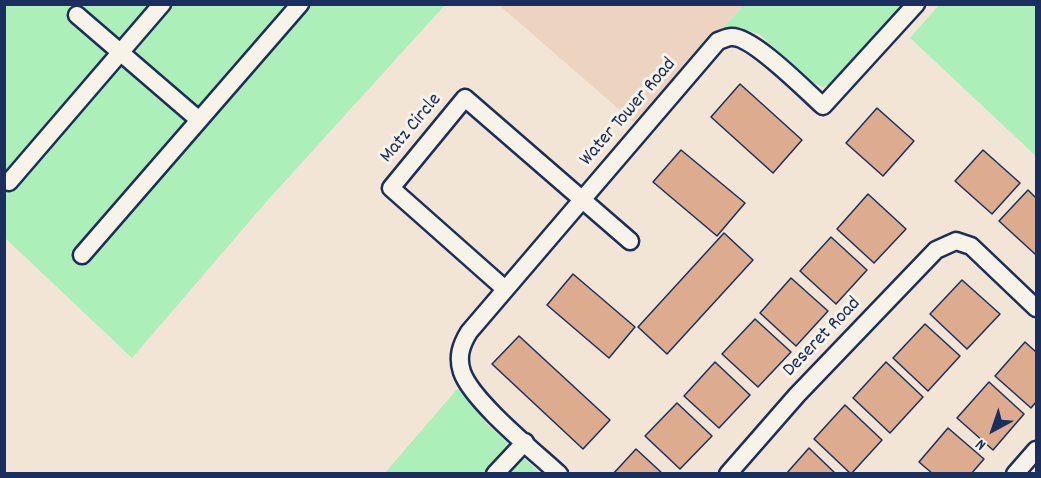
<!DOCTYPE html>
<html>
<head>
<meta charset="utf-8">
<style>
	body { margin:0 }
	#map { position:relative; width:1041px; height:478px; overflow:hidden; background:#f2e5d6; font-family:Dekko,sans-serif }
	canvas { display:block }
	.frame { position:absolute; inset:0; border:6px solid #1b2f5e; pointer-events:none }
	.north { position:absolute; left:963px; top:400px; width:60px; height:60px; -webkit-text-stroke:4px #f7f3e8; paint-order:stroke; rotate:220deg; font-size:16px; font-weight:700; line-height:24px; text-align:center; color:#1b2f5e }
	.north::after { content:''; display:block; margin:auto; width:21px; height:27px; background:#1b2f5e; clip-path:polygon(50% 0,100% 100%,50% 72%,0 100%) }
</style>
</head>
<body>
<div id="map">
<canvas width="1041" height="478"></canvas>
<div class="frame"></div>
<div class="north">N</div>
</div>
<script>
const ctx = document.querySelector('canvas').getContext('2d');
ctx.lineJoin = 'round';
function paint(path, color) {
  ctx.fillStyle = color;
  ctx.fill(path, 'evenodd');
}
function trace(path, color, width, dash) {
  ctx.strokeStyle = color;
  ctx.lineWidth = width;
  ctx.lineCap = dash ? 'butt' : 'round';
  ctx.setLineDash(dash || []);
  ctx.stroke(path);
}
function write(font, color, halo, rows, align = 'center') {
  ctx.font = font + ' Dekko,sans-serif';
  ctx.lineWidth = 6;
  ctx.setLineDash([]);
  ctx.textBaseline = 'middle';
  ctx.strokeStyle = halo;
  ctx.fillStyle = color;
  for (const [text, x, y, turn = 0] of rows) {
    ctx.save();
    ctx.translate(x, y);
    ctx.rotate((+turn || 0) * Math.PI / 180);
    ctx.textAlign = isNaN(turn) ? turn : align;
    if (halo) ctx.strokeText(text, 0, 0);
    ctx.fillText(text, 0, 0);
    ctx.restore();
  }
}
paint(new Path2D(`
	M499,5h245l-107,120z`), '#ecd4c1');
paint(new Path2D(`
	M4,5h441l-178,196 -135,157 -127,-120z
	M744,5h164l-71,77 -14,5 -12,-5 -52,-48 -20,-6 -17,1z
	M939,5h97v151l-126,-118z
	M458,388l29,36 53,49 -156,1z`), '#adefb8');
const building = new Path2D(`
	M740,84l62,56 -29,33 -62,-56z
	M877,108l37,33 -31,35 -37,-33z
	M681,150l64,53 -28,33 -64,-54z
	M983,150l37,33 -28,31 -37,-33z
	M1028,190l8,8v54l-1,2 -36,-33z
	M868,194l38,35 -32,34 -37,-34z
	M724,233l29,27 -86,94 -29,-27z
	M831,237l36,33 -31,34 -36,-33z
	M573,274l62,53 -26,31 -62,-53z
	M791,278l37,33 -32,35 -36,-33z
	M962,280l38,34 -33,35 -37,-35z
	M755,319l36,33 -33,35 -36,-33z
	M925,324l35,32 -32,35 -35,-33z
	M519,336l91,84 -27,29 -91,-85z
	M1025,342l11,10v50l-5,6 -36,-32z
	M715,362l35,33 -31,33 -35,-32z
	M886,362l37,35 -33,36 -37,-35z
	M989,382l35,32 -31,36 -36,-32z
	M677,403l35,33 -32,33 -35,-33z
	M845,405l37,35 -31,34 -37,-35z
	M948,428l36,31 -13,15h-38l-14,-12z
	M809,448l27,26h-50z
	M636,449l27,25h-50z`);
paint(building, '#ddac8f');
trace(building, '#1b2f5e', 1.5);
const minor = new Path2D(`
	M77,15l122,105
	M9,182l153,-178
	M82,255l218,-251
	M505,289l-114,-101 74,-90 165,143
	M495,474l30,-32
	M559,474c-25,-23 -87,-73 -97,-102 -5,-15 -1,-27 7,-40l249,-291c4,-1 9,-4 13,-4 21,-2 75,54 92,69l93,-102
	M728,474l69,-79 139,-145 20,-9 15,5 65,62
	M1015,474l21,-24`);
trace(minor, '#1b2f5e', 21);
trace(minor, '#f7f3e8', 16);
write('20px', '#1b2f5e', '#f7f3e8', [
	["Water Tower Road",629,113,-49],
	["Matz Circle",412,129,-50],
	["Deseret Road",823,338,-46]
]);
</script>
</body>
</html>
